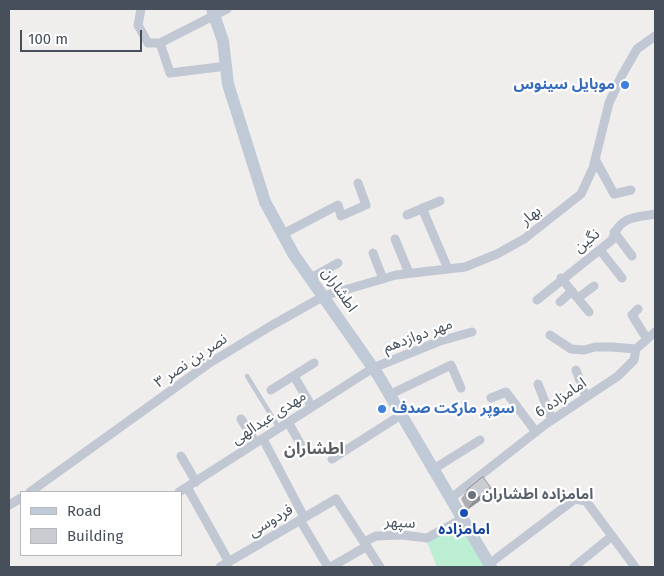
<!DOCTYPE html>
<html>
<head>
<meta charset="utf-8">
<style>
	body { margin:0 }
	#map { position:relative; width:664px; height:576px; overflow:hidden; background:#f0eded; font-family:"Fira Sans",sans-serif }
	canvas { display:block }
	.frame { position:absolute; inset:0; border:10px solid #464f5a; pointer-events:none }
	.legend { position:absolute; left:20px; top:491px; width:162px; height:65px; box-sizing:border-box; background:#fff; border:1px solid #b5b9bd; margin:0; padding:6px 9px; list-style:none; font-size:15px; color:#464f5a }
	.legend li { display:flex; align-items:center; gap:10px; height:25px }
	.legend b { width:25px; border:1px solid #b5b9bd }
	.scale { position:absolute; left:20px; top:30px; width:122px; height:22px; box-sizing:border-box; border:2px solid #464f5a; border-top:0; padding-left:6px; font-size:15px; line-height:18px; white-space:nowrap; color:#464f5a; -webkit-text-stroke:4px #fff; paint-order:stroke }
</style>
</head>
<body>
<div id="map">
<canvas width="664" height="576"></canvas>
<div class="frame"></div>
<ul class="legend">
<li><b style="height:6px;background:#c0c9d6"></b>Road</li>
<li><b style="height:14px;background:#caccd2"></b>Building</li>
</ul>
<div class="scale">100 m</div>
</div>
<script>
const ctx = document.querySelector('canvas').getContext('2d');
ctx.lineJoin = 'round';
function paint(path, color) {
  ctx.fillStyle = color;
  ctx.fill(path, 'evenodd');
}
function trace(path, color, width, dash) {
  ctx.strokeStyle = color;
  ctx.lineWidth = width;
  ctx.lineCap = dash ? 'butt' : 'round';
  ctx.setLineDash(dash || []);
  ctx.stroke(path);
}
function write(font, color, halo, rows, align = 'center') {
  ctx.font = font + ' "Fira Sans","Noto Sans Arabic",sans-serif';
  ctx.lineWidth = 4.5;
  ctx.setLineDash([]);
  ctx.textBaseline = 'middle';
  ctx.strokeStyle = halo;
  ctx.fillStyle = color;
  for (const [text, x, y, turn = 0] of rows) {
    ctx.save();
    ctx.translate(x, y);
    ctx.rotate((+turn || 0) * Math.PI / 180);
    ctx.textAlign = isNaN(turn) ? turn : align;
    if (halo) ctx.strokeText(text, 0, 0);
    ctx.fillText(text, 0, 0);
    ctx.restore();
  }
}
paint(new Path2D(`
	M454,526l8,2 23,39h-48l-10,-25z`), '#bbeed3');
trace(new Path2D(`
	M247,376l32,52`), '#c1c8d3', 4.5);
trace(new Path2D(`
	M141,9l-3,16 10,18h12l10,30 57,-7
	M160,43l67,-34
	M595,159l19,35 17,-4
	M422,208l26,61
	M407,215l33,-14
	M614,232l18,24
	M283,234l55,-29 3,11 25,-11 -8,-22
	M395,239l14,34
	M600,250l22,28
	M373,253l10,26
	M311,278l27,-15
	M561,278l28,34
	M578,298l16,-12
	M537,300l75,-60c8,-24 21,-22 43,-26
	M560,302l12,-11
	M638,309l-6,6 15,24
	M550,335l21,14 13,1 11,-3h17l24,2
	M576,370l10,27
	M294,376l18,31
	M538,384l14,36
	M271,390l43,-27
	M389,395l62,-30 10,23
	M491,398l15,-6 30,40
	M241,419l15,24
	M288,422l13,23
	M263,439l41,78
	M181,456l15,26
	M332,459l69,-44
	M432,470l48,-30
	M187,487l42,75
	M30,492l178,-128 61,-37 55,-31 72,-21 69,-8 32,-13 27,-15 57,-45 12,-26 16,-65 13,-28 15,-26 18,-13
	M179,492l194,-124 67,-27 32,-9
	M450,499l96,-75 72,-48 16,-16 2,-11 19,-17
	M9,505l12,-7
	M300,520l28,47
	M364,542l12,-6 26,-1 25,3 35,-19
	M489,564l86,-65 11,2 26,35
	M220,567l116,-68 44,68
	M331,567l36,-21
	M574,567l38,-31 23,31`), '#c1c8d3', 9);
trace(new Path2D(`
	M212,9l11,32 5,43 37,118 29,53 84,120 113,192`), '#c0c9d6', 12);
paint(new Path2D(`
	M491,488l-6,9 -18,13 -6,-11 6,-9z`), '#aeafb5');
paint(new Path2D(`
	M491,488l-6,9 -18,13 6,-9z`), '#8d8f93');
const building = new Path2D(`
	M483,477l8,11 -18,13 -6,-11z`);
paint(building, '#caccd2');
trace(building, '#8d8f93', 1);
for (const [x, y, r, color] of [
	[625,85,5,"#3f7fe0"],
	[382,409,5,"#3f7fe0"],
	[472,495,5,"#6b7280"],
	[464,513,5,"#1a4fb4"]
]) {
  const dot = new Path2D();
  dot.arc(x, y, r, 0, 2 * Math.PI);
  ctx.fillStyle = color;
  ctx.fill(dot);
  trace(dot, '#fff', 2);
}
write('bold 15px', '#366cbe', '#fff', [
	["موبایل سینوس",615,85],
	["سوپر مارکت صدف",392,409,"left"]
], 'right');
write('15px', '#464f5a', '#fff', [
	["بهار",531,216,-39],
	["نگین",587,241,-39],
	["اطشاران",339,290,55],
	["مهر دوازدهم",418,336,-20],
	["نصر بن نصر ۳",191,361,-34],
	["امامزاده 6",561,398,-34],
	["مهدی عبدالهی",269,418,-33],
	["فردوسی",271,521,-31],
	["سپهر",400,523,3]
]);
write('bold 15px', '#5b616d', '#fff', [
	["امامزاده اطشاران",482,495]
], 'left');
write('bold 15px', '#164399', '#fff', [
	["امامزاده",464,530]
]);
write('bold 16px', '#5a5d62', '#fff', [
	["اطشاران",314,450]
]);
</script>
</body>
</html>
